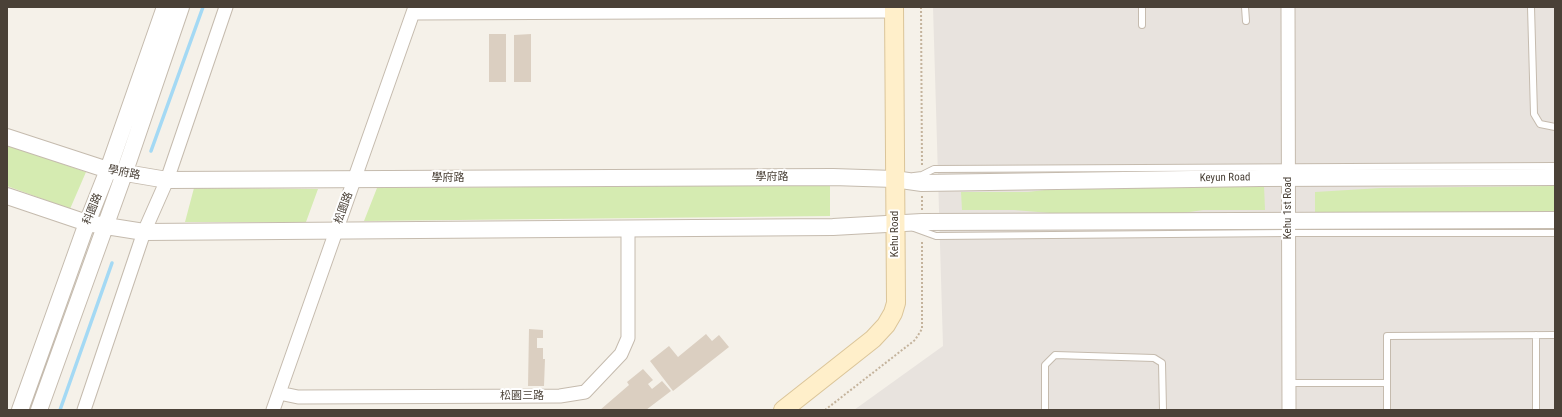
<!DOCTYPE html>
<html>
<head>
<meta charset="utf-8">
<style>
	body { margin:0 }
	#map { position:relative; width:1562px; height:417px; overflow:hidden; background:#f5f1e9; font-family:"Roboto Condensed",sans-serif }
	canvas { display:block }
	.frame { position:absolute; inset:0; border:8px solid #4a4137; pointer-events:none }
</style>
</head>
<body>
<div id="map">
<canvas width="1562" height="417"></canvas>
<div class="frame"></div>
</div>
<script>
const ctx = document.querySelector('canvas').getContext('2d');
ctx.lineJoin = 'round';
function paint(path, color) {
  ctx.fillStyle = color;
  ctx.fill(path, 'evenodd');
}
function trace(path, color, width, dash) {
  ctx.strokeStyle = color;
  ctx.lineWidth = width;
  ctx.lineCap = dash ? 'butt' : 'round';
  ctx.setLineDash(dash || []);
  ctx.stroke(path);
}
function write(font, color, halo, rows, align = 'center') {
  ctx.font = font + ' "Roboto Condensed","Noto Sans TC",sans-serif';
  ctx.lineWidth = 4;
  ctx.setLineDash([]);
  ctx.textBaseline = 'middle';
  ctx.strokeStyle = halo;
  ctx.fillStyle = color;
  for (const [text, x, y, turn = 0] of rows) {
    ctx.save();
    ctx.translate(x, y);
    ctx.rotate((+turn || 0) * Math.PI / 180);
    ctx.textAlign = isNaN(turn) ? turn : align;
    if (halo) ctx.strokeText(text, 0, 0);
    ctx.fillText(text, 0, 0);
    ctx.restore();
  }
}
paint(new Path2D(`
	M933,7h622v403h-701l89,-64z`), '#e8e3de');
paint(new Path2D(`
	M7,145l79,27 -16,37 -63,-23z
	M830,185v31l-466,5 13,-33z
	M1264,185l1,25h-62l-27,4h-114l-48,-4h-52l-1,-18h67l33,-4z
	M1555,186v26l-240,1v-21l66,-4z
	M194,188l124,1 -12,33h-121z`), '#d5ebb1');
trace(new Path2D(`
	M151,151l52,-144
	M60,410l52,-147`), '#a4d9f4', 3.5);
paint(new Path2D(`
	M489,34h17v48h-17z
	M531,34v48h-17v-47z
	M529,329l14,1v8h-6v10h6v11h2l-1,27h-16z
	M706,334l6,7 7,-6 10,12 -56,44 -23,-30 19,-15 9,11z
	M643,369l10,11 -5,4 4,5 10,-8 9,10 -25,19h-46l29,-25 -2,-3z`), '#dbcfc1');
const service = new Path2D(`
	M1142,7v18
	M1245,7l1,14
	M1531,7l3,107 6,10 15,3
	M914,176l8,-1 12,-6 621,-3
	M914,228l22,8 352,-3h267
	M1536,335v75
	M1289,383h98
	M1045,410v-45l10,-10 99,3 8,5 1,47
	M1387,410v-74l168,-1`);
const minor = new Path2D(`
	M1288,7l1,403
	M413,13l481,-2
	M279,393l19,4 262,-1 25,-4 36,-38 7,-16v-110
	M84,410l60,-178 23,-52 59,-173
	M273,410l142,-403`);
const tertiary = new Path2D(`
	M7,137l101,33 59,10 666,-3 61,2 28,4 338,-5 295,-1
	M7,196l80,27 57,9 689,-5 89,-5 633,-2
	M20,410l67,-187 21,-53 57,-163
	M39,410l85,-236 57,-167`);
const secondary = new Path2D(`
	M783,410l90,-71 13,-14 7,-12 3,-10 -2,-296`);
trace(service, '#c5bbae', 8);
trace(minor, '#c5bbae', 15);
trace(tertiary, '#c5bbae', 18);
trace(secondary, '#dbc599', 20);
trace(new Path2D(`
	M921,7l1,159
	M922,196v14
	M825,410l90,-70 7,-11v-89`), '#c4b39c', 2, [2, 2]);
trace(service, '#fff', 6);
trace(minor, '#fff', 13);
trace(tertiary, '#fff', 16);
trace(secondary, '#ffefca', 18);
write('11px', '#4a4137', '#fff', [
	["學府路",124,173,11],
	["學府路",772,177],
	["學府路",448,178],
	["Keyun Road",1225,178,-1],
	["松園路",344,208,-70],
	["Kehu 1st Road",1288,208,-90],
	["科園路",93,209,-68],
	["Kehu Road",895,234,-90],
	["松園三路",522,396]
]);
</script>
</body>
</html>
